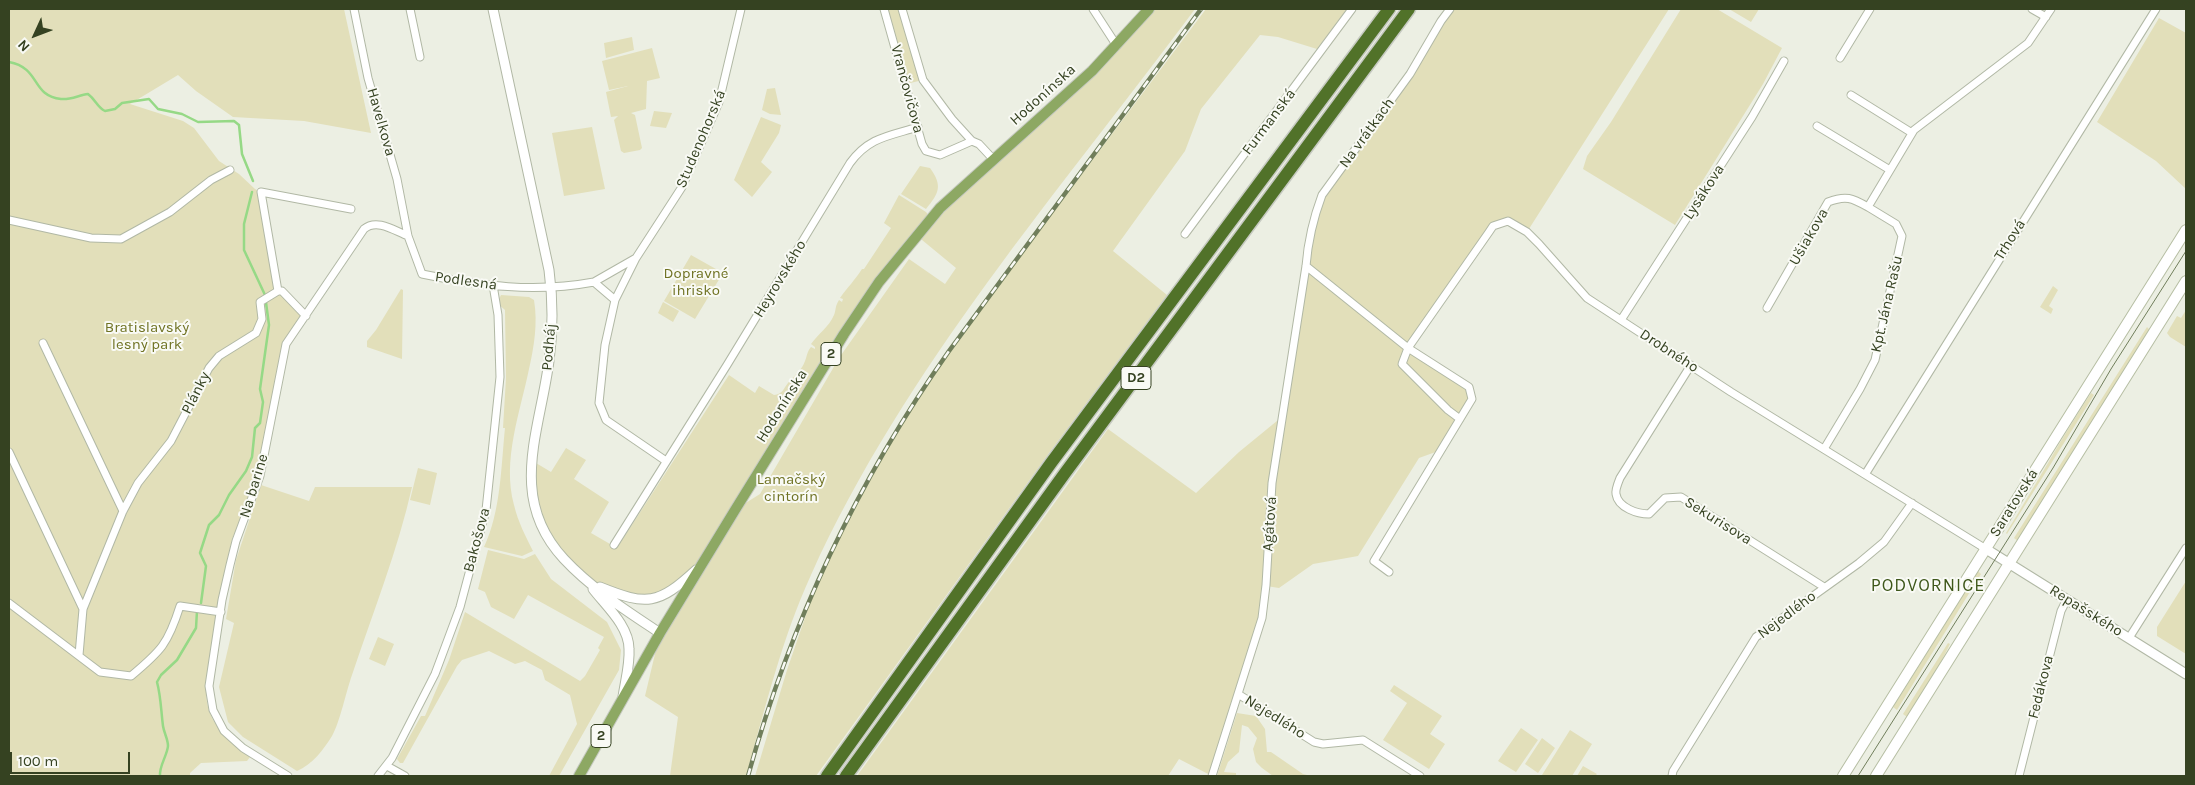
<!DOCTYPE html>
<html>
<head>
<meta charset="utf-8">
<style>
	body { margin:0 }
	#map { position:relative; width:2195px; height:785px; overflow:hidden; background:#ecefe3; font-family:Karla,sans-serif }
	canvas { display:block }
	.frame { position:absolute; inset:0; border:10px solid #354221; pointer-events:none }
	.north { position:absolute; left:10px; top:10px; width:50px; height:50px; -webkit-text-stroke:4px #f9faf5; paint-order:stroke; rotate:227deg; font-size:14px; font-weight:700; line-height:20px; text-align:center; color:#354221 }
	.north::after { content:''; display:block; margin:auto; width:18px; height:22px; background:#354221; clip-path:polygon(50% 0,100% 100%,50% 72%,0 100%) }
	.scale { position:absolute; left:10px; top:752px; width:120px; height:22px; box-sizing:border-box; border:2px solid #354221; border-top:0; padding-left:6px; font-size:15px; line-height:18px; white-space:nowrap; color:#354221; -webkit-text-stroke:4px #f9faf5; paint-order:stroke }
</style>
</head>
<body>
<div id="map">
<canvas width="2195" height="785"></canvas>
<div class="frame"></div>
<div class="north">N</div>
<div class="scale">100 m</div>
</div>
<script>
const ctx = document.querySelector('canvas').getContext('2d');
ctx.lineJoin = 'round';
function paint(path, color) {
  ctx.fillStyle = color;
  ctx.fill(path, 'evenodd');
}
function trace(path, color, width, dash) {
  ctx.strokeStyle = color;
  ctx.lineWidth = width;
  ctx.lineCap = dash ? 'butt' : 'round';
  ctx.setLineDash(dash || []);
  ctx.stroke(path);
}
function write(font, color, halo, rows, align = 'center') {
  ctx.font = font + ' Karla,sans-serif';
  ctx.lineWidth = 4;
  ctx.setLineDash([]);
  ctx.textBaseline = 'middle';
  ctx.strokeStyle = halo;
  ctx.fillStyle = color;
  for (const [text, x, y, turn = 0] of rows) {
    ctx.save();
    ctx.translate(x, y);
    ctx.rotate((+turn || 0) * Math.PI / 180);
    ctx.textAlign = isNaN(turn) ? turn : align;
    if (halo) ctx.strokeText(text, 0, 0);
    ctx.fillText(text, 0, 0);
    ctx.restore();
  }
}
paint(new Path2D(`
	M9,9h335l27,124 -67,-12 -71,-4 -37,-26 -18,-16 -48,29 53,17 11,7 25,33 20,13 16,15 6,3 17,99 28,25 -20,28 -28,137 -26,58 -26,145c0,7 0,16 2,23 5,21 26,38 42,50l-3,4 -46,2 -11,10v3h-181z
	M884,9h18l21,71 -17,4z
	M1149,9h46c-135,182 -290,358 -384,566 -29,63 -46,134 -65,201h-76l8,-59 -33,-21 15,-63 40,-66 -15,13 -43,20 -56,-19 -43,-53 -12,-68 20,12 15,-24 20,12 -12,19 35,23 -18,31 26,15 112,-173 26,18 4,-7 15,9c9,-1 9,-6 14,-12 6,-7 14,-13 17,-22 2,-5 2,-9 6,-14l4,2v-2l-4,-3c7,-10 18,-17 23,-29 2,-5 1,-9 5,-15l3,2 1,-3 -3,-1c7,-10 15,-18 22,-29h2l27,-41 -7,-5 15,-28 27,17 5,6 108,-98zM916,235l40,33 -11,16 -36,-25 -70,99 -79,136 -24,15 168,-259z
	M1206,9h141l-30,40 -39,-12 -18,-2 -59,74 -16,42 -72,100 54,44 -118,158 -233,323h-61l32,-106 31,-90 17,-36 56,-102 60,-94z
	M1450,9h219l-142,223 -19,-11 -15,5 -85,122 61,39 3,12 -31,51 -22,8 -61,98 -45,8 -34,24 -13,-2 -4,32 -50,158 -33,-17 -11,17h-311l251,-347 88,64 43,-41 44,-36 23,-150 16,-71 88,-121z
	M1681,9h36l65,39 -19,36 -88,141 -92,-56 4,-13 24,-34z
	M1729,9h30l-8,13z
	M2159,18l27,15v156l-30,-28 -59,-39z
	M632,37l2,13 -28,8 -2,-15z
	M652,48l8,30 -13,3 -1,28 -15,4 4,2 7,33 -2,2 -16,3 -3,-2 -7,-31 4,-4 -7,1 -5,-25 22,-6 -19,4 -7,-29z
	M775,88l6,27 -11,-1 -8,-4 5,-21z
	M654,111l18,2 -6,15 -16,-2z
	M761,117l20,8 -2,8 -18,29 11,10 -20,25 -18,-17z
	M592,127l13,62 -41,7 -12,-63z
	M920,166l10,2c13,18 9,25 -4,41l-25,-15z
	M691,255l32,18 -28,46 -31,-18z
	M2053,286l5,4 -9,16 4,3 -2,5 -11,-7z
	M401,289l2,1 -1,69 -35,-12v-6l9,-11z
	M501,295l28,2 5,3c4,23 0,47 -5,69 -9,44 -27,91 -15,136 4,17 12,32 19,46l-11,5 -38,-9c17,-36 17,-80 21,-119h-2l3,-50 -1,-68 -8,-7z
	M663,302l16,9 -6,11 -15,-9z
	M2186,310v37l-16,-10 -3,-4 10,-17 4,2z
	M2147,327l3,3 -132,211 -4,-3z
	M2091,393l3,2 -87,139 -1,-1c29,-47 55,-94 85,-140z
	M418,468l19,5 -7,32 -20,-5z
	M261,485l48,16 6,-14h97c-14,63 -39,125 -60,188 -6,17 -12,47 -20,61 -8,13 -20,29 -35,35l-54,-34 -15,-15 -9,-35 15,-64 -8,-4 10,-59z
	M488,550l36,9 11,-5 16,25 56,43 14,28 -2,20 -60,106h-10l28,-52 -7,-29 -25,-15 -3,-10 -17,-9 -10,3 -26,-13 -27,9 -5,6 -54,97h-3l-3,-4 24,-43h4l24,-56 16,-48 115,69 5,-5 15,-26 -2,-2 6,-11 -76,-42 -14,24 -23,-12 -6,-15 -7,-3z
	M1978,571l3,3 -84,136 -4,-3z
	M2186,581v73l-29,-18v-9z
	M378,637l16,7 -9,22 -16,-7z
	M1948,643l2,1 -13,26 -30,47 -4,-3z
	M1394,685l48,31 -12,18 15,10 -16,25 -46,-29 24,-37 -17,-12z
	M1237,713l19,3 9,13 2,23h4l32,22 8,2h-38l-11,-8 -6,-6 -3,-13 4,-11 -9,-11 -6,-2 -3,27 -11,10 -4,10 12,1v3h-19z
	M1521,728l17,12 -22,32 -18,-11z
	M1570,730l22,14 -20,32h-28l-2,-1z
	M1542,738l13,10 -17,25 -13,-9z
	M1583,766l14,8 -2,2h-18z`), '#e2dfba');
trace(new Path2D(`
	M9,62c32,6 22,34 52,37 10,1 18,-4 27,-5 8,6 9,13 17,17l10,-2 7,-6 27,-4 9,10 24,5 16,8 36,-1 5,4 3,29 11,27
	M201,603l5,-37 -6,-13 9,-28 10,-10 10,-20 17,-24 6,-14 3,-29 5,-5 3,-21 -3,-13 9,-64 -4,-30 -21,-45v-26l8,-32
	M160,776c-1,-10 7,-20 8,-30 0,-7 -4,-13 -5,-20 -2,-15 -2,-29 -6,-44l4,-7 16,-15 19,-32 1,-17`), '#96d986', 2.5);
const minor = new Path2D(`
	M354,9l14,69 29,101 11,57 14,38c59,12 113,19 172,8l21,18
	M410,9l10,48
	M884,9l38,135 4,7 14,4 32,-14
	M902,9l21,71 29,39 20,22 7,3 14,15
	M1093,9l24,37
	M2032,9l14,8
	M1840,58l30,-49
	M1851,95l61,38
	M1817,126l73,44
	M9,220l82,18 30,1 49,-27 41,-32 19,-10
	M1185,234l167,-225
	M1306,266l102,82 61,39 3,12 -98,162 15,11
	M594,282l42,-24
	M1767,308l61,-106c18,-7 24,-4 40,5
	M306,316l-24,-25h-4l-17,-99 90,17
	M1621,320l131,-203 32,-56
	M43,343l80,168
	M1691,365l-71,113c-2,5 -5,12 -4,16 2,14 22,20 33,20l16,-16 16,-1 143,90
	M1460,419l-12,-9 -46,-46 6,-16 81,-116 4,-6 15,-5 19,11 12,12 48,54 144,94 255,157
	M1824,449l36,-60 15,-29 27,-124 -6,-12 -28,-17 46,-77 114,-87 23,-34
	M9,452l74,157
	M666,461l-60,-41 -7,-17 6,-58 10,-45 21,-42 46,-71 37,-85 22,-93
	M1866,473l290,-464
	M614,545l113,-180 123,-202c19,-26 39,-27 68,-36
	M9,603l91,69 31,4c30,-25 37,-32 49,-70l41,6
	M2129,638l57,-90
	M79,655l4,-46 40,-98 15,-28 33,-42 38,-73 10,-12 37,-23 6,-14 -2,-17 18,-11
	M1238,694l76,48 9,2 40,-4 57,36
	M387,766l18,10
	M288,776l-45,-28 -19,-17 -11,-21 -4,-24 13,-86 8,-35 6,-24 24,-65 26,-132 78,-115c13,-11 31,2 44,7
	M378,776l14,-18 43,-84 25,-67 26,-97 14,-133 -2,-62 -5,-30
	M1212,776l50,-158 4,-33 6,-102 34,-217c2,-25 7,-47 16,-71l88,-121 31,-53 9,-12
	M1672,776l1,-5 83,-134 103,-74 25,-21 28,-39
	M2019,776l42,-165 6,-12`);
const tertiary = new Path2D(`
	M493,9l56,261c4,30 4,61 0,91 -9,70 -42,137 15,198 28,30 63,52 96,74
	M1986,549l200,125
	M600,587c47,19 58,18 96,-17
	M593,589c13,17 36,37 36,60 1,16 -4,33 -6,48`);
const secondary = new Path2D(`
	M1843,776l343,-546
	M1876,776l310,-495`);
const primary = new Path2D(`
	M579,776l81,-143 75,-123 109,-176 35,-52 61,-74 152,-137 57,-62`);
const motorway = new Path2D(`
	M827,776l224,-313 338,-454
	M846,776l219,-303 344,-464`);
trace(minor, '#b1b8a5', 9);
trace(tertiary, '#b1b8a5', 11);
trace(secondary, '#b6bea3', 12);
trace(primary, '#c6cac1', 12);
trace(motorway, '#c6cac1', 15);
trace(minor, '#fff', 7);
trace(tertiary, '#fff', 9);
trace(secondary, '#fff', 10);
trace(primary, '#8da863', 10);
trace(motorway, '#517229', 12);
trace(new Path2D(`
	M1858,776l195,-308 58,-99 75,-118`), '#707e5b', 1);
const rail = new Path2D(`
	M748,776c42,-152 110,-296 201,-425l252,-342`);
trace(rail, '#707e5b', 4.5);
trace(rail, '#f9faf5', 2.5, [8]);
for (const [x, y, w] of [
	[831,354,20],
	[1136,378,30],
	[601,736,20]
]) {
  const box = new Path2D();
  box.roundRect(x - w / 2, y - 11.5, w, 23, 4);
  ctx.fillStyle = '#f9faf5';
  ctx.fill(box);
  trace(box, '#354221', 1);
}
write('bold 14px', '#354221', null, [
	["2",831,354],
	["D2",1136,378],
	["2",601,736]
]);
write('15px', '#354221', '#f9faf5', [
	["Vrančovičova",907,89,75],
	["Hodonínska",1043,95,-42],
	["Havelkova",381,122,74],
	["Furmanská",1269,122,-53],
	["Na vrátkach",1367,133,-54],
	["Studenohorská",701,139,-67],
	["Lysákova",1704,192,-57],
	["Ušiakova",1809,237,-60],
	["Trhová",2010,240,-58],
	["Heyrovského",780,279,-59],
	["Podlesná",466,281,8],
	["Kpt. Jána Rašu",1887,304,-77],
	["Podháj",549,347,-85],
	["Drobného",1669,351,33],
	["Plánky",196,393,-63],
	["Hodonínska",782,406,-58],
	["Na barine",254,486,-73],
	["Saratovská",2014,503,-58],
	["Sekurisova",1718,521,32],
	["Agátová",1270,524,-86],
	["Bakošova",477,540,-75],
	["Repašského",2086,611,32],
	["Nejedlého",1787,615,-37],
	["Fedákova",2041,687,-76],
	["Nejedlého",1275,717,32]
]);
write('15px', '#707324', '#f9faf5', [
	["Dopravné",696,274],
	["ihrisko",696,291],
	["Bratislavský",147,328],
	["lesný park",147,345],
	["Lamačský",791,480],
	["cintorín",791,497]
]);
ctx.letterSpacing = '1px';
write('18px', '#3e571a', '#f9faf5', [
	["PODVORNICE",1928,586]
]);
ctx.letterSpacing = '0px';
</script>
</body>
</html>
